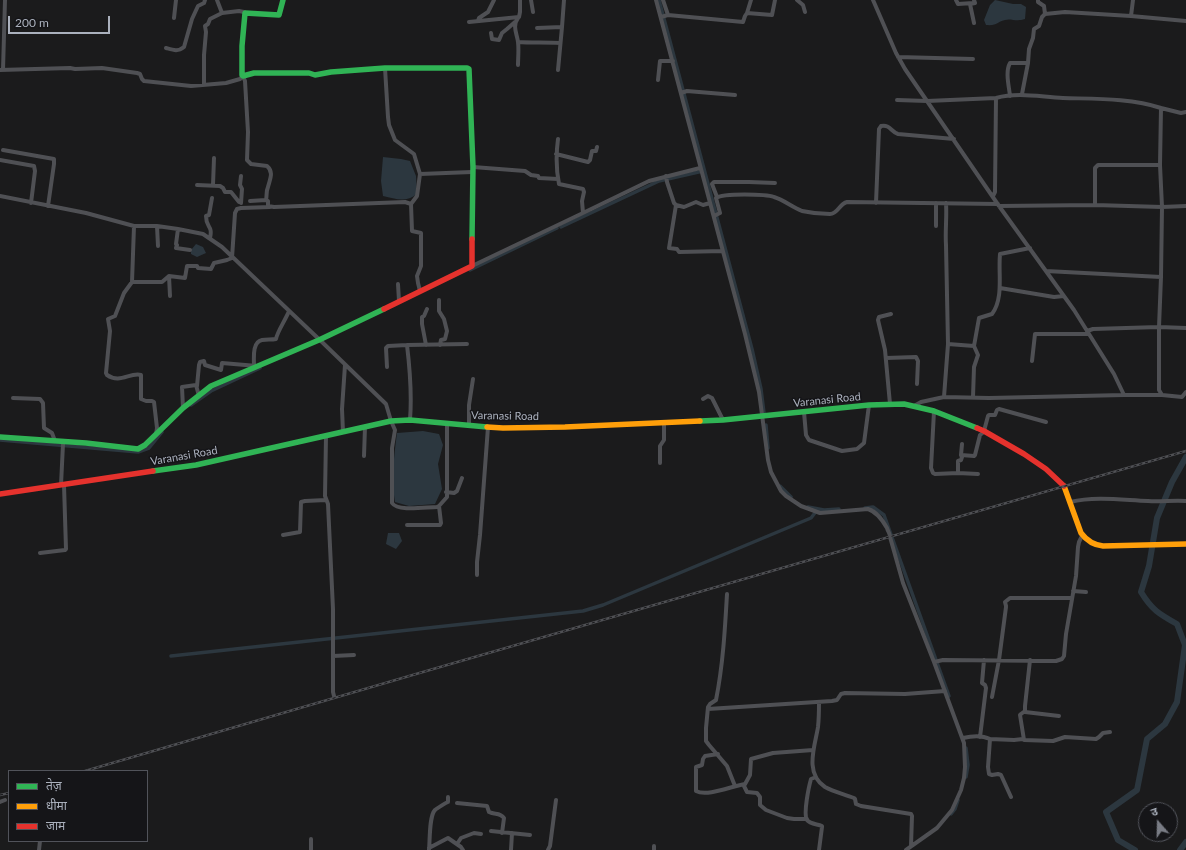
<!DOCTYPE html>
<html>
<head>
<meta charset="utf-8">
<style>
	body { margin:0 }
	#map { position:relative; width:1186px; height:850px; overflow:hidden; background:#1b1b1c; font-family:Lato,"Noto Sans Devanagari",sans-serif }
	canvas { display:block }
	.legend { position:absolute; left:8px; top:770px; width:140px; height:72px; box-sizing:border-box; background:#151518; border:1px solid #51535a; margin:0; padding:5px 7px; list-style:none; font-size:12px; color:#abb1bd }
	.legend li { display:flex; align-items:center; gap:8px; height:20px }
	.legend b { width:20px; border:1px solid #51535a }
	.north { position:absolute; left:1138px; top:802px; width:40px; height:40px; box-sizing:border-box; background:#151518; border:1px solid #51535a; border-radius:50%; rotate:340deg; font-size:11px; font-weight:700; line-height:16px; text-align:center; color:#abb1bd }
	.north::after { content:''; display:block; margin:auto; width:14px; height:18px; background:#797c85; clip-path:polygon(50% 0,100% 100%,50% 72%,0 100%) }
	.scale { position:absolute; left:8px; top:16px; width:102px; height:18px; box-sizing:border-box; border:2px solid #abb1bd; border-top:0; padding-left:5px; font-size:12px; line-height:14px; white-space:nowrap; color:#abb1bd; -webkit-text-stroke:3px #151518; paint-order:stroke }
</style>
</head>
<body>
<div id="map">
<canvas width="1186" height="850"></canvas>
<ul class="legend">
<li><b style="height:5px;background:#30b455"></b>तेज़</li>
<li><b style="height:5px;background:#ff9f0a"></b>धीमा</li>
<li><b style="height:5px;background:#e5322d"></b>जाम</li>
</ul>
<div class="north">उ</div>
<div class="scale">200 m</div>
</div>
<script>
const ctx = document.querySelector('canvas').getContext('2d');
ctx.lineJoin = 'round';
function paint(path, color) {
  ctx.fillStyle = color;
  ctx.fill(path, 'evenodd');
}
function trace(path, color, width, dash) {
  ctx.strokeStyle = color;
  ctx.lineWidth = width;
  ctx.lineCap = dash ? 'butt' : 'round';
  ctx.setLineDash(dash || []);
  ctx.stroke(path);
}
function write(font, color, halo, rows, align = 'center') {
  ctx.font = font + ' Lato,sans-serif';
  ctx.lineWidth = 3;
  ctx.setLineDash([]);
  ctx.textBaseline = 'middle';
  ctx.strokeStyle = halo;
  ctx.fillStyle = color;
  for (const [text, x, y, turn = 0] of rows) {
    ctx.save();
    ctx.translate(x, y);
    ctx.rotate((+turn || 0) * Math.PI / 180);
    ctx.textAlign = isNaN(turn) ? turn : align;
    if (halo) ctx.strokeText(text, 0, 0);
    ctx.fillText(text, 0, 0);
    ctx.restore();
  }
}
paint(new Path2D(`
	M995,0l18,4h8l5,3 -1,12c-9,3 -14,-1 -20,1 -9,2 -7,6 -19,5l-2,-5 6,-15z
	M383,157l18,2 9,2 6,15 1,18c-11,9 -21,5 -34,2l-2,-15z
	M196,244l7,3 3,6 -9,4 -6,-3v-4z
	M423,431l16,3 4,11 -5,19 4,25 -7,15 -26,2 -14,-4c-4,-22 -1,-46 2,-69z
	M388,533h11l3,8 -6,8 -10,-5z`), '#2c373f');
trace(new Path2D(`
	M659,0l93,349 9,40 3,24
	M561,227l98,-46 44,-10
	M470,270l87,-42
	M191,405l20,-14 49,-23
	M766,425l2,23
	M0,440l138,12 11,-4 13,-16
	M780,486l11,11
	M808,507l16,3 15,-1
	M865,508l8,-1 11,8 65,181
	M171,656l412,-45 20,-6 208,-87 7,-9
	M966,777l2,-12 -2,-17
	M951,814l4,-5 3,-9`), '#2c373f', 3.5);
trace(new Path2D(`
	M1135,850l-17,-10 -12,-28 31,-22 10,-51 18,-15 12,-22 8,-57 -8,-21c-18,-10 -25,-14 -36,-32l8,-26 8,-48 15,-36 14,-25
	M1180,850l6,-8`), '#2c373f', 6);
trace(new Path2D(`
	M217,0l5,13 17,-2 5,1 1,1
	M531,0l2,12
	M656,0l89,334 14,58 9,68 3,12 10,19 5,5 15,10 19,7 48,-4c9,3 14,10 19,19 1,4 3,5 3,9l13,46 31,79
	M663,0l5,15
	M797,0l6,5 2,7
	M873,0l23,53 9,16 94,137 75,104 40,64 10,21 -135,3 -45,-1 -23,5 -7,4
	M956,0l2,4 15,-1
	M974,0l1,3 -5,1 4,19
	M1038,0v2l6,4 1,8
	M747,13l4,-13
	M1131,16l2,-16
	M661,17l7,-2 75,7 2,-6 2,-3 25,2 3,-15
	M174,18l2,-18
	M518,18c-6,8 -1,16 0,24 1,8 0,16 0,23
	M478,21l1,-3 9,-6 6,-12
	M469,22l50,-5 1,-5v-12
	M537,28l25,-1 2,-27
	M491,33l1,6 7,1 3,-7 5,-4 8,-7
	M518,42c14,1 28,0 42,1
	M166,48c7,2 12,4 18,-1l8,-28 6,-13 6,-3 1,-3
	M898,57l75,2
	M385,68l3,49 1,8 6,15 19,14 6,20
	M0,70l70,-2 5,1 27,-1 35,5 3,1 2,5 2,2 47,5 35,-3 14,-4 3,-3 2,5 3,51 -1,28 4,4 16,2c7,6 3,13 1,21 -2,4 -1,9 -2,13l2,1v5l6,1 131,-5 6,2 1,27 9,2v33l-4,10 1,7 2,8
	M3,70l2,-70
	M558,70l4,-43
	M658,80l2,-19h13
	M204,84v-29l2,-23 -1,-6 3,-2 2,-5 12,-6
	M681,93l6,-2 48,4
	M1022,94l6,-31 1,-14 4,-11 1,-9 5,-3 3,-9 3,-3 20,-2 66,4 55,5
	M1010,96c-1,-10 -5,-24 0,-33h18
	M897,100l30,1 69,-3c22,-6 44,-1 67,0 32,1 68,0 98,10
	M3,150l51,9v5l-6,42
	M556,154l32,8 2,-2 2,-9h4l1,-4
	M0,160l34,6 1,5 -4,32
	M473,167l52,4 6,4 7,1 1,2 19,1
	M666,176l1,6 7,21 2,2 8,2 12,-5 7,3 7,-2
	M197,185l23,1 3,2 2,4h6l8,10h2
	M213,185l1,-27
	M0,196l86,17 48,13h23l21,3 25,5 19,13 101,96 63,61 5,17 4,9 -3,18v55c6,9 34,4 45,4l2,-1 8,-9v-73
	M993,196l2,-4 1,-94
	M717,197l-5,-13 2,-2h35l26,1
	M250,201l16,-1
	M241,203l1,-14 -2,-4 1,-9
	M876,203l3,-74 2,-3c9,-2 10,6 17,8l56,5
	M936,203v23
	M411,204l6,-8 3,-22 52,-2
	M676,205l-7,43 8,1 2,3 44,-1
	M1095,205v-37l3,-3h62
	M999,206l96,-1 67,2 24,-1
	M583,213l66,-32 51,-13
	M714,216l6,-3 -4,-15c7,-5 50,-4 58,-1 10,3 18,10 28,14 9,2 19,3 28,3 8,0 9,-10 17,-12l151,2
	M134,226l-2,56 -8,11 -9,23 -7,3 2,12 -4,42 1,2c13,9 23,-3 34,0v24l5,2h6l2,1 3,26 -1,6
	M157,226l1,20
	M178,229l-2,15 1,1 -1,3 14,2
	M210,238c3,-13 -4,-10 -4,-22l3,-1 3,-17
	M472,266l111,-53 -1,-12 2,-9 -1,-3 -24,-5c-3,-15 -3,-30 -1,-45
	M1046,271l115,6
	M169,276l1,20
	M132,282h30l7,-6 16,2 2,-12h10l1,2 13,1 3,-6 13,-3 5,-2 3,-45 2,-4 4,-1 29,-1
	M398,284l1,17
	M1000,288l54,9 10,-1
	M439,300v11l5,8 3,12 -2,8 -4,1 -1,5
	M1087,331l6,-2 66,-2 27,1
	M948,344l26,2 5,-28 13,-4c12,-16 6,-41 8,-60l30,-6
	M426,345l-4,-21v-7l2,-1 3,-7
	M886,358l30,-1 2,4 -1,23
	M1032,361l3,-27h54
	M254,366c0,-8 -2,-24 8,-26 5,-1 9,0 14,-1 1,-7 10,-20 13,-28
	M387,367l-1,-19 2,-2 19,-1
	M197,386l2,-21 1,-3 4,-1 1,4 16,5 1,-7 35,3
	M1124,395h38l-3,-5v-63l2,-50 1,-70 -2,-42 1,-57 20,5 5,-1
	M1162,395l20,2 4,-5
	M944,397l4,-53 -2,-99c-1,-14 1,-28 0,-42
	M973,397l1,-30 4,-12 -4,-9
	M13,398l27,1 3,4 1,25 8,5 3,8
	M703,399l5,-3 4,2 11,22
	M890,404l-5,-54 -7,-30 1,-3 12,-3
	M183,408l-1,-21 14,-2 3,11
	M934,411l-3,57 2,5 2,1 23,-1 20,1
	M804,412l2,23 3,5 33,11 15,-2 7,-6 5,-38
	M410,420c2,-25 0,-50 -3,-75l60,-1
	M469,426v-21l4,-26
	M984,431l4,-15 1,-1h6l2,-5 2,-1 47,13
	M343,432l-1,-23 3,-44
	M326,436l-1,60 3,8 5,105v83l1,4
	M961,455l13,1 1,-1 5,-20 5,-4
	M364,456l1,-29
	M660,463v-17l4,-6v-18
	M958,473v-12l3,-1 1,-3 -1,-2 1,-11
	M61,485l2,-41
	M446,492l8,1 3,-2 5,-13
	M1070,502c26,-6 52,-2 78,-1 13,1 25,-1 38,0
	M407,525h33l1,-2 -2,-17
	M283,535l17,-3 1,-30 4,-1 21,-1
	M40,553l25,-3 1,-1 -2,-64
	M477,575v-13l3,-27 8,-108
	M1073,591l13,1
	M727,594c-2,35 -4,71 -11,106l-6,4 -2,3 -2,21v13l3,4 18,21 8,20
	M1006,606l-1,-4 5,-4h62
	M333,656l21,-1
	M1030,660l-5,46v6l34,4
	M992,697l7,-37 7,-53
	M819,702c0,8 0,16 -1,25 -3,19 -14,46 7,60 9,5 19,7 29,11l1,1 1,5 5,2 50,8 1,2 -1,30
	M708,709l124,-8 5,-1 4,-6 4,-1 60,1 40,-3
	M1025,711l-4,3 -1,1 4,25 29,1 12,-4 31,2 3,-2 4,-4 7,-1
	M980,737l6,-49 -1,-3 -3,-2 2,-23
	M963,738c8,-2 19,-3 27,1l-2,28 1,7 3,1 6,-1 3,1 10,22
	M990,739l24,1 9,-1
	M718,754l-13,2 -2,3 -1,6 -6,2v24c11,6 36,-5 49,-7
	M816,777l-5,2c-2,7 -8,35 -4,41 3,4 10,4 15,6v1l-3,23
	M0,802l5,-2
	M457,803l30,3 2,6c6,3 11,0 15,6l-2,15
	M807,819h-13l-7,-1 -21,-8 -6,-5v-8l-3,-4 -10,-1 -3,-6 6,-11 1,-16 22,-6 40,-3
	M491,831l39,4
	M311,839v11
	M457,844l4,-6 13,-5 7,1
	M654,846v4
	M429,848l19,-10 13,9 2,3
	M39,850l1,-9
	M429,850c1,-9 0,-34 6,-40 1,-1 12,-8 13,-8v-5
	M511,850l1,-17
	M548,850l2,-4 6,-46
	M906,850l31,-22 15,-18 9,-20 3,-12 1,-11 -1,-24 -30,-81 9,-2 113,1 6,-2 2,-3 2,-22 10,-58 2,-29 1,-5 3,-6`), '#4f5054', 4);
trace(new Path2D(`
	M283,0l-4,15 -34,-2 -3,33v29l1,1 11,-3h55l6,2 16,-3 54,-4h82l2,1 4,98 -1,72
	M700,421l23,-1 146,-15 35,-1 30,7 43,17
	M0,437l86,6 52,6 7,-4 38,-37 28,-22 108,-46 65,-31
	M153,471l43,-6 195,-44 19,-1 77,7`), '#30b455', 5.5);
trace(new Path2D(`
	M487,427l16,1 62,-1 135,-6
	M1064,486l17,47c6,8 12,12 22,13l83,-2`), '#ff9f0a', 5.5);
trace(new Path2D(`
	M384,309l88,-43v-27
	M977,428l7,3 40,23 22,15 18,17
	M0,494l153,-23`), '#e5322d', 5.5);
const rail = new Path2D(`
	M85,771l331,-97 770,-223
	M0,795l9,-2`);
trace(rail, '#4f5054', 2.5);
trace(rail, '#151518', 1, [3]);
write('11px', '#abb1bd', '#151518', [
	["Varanasi Road",827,400,-6],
	["Varanasi Road",505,416,1],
	["Varanasi Road",184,456,-10]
]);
</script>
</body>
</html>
